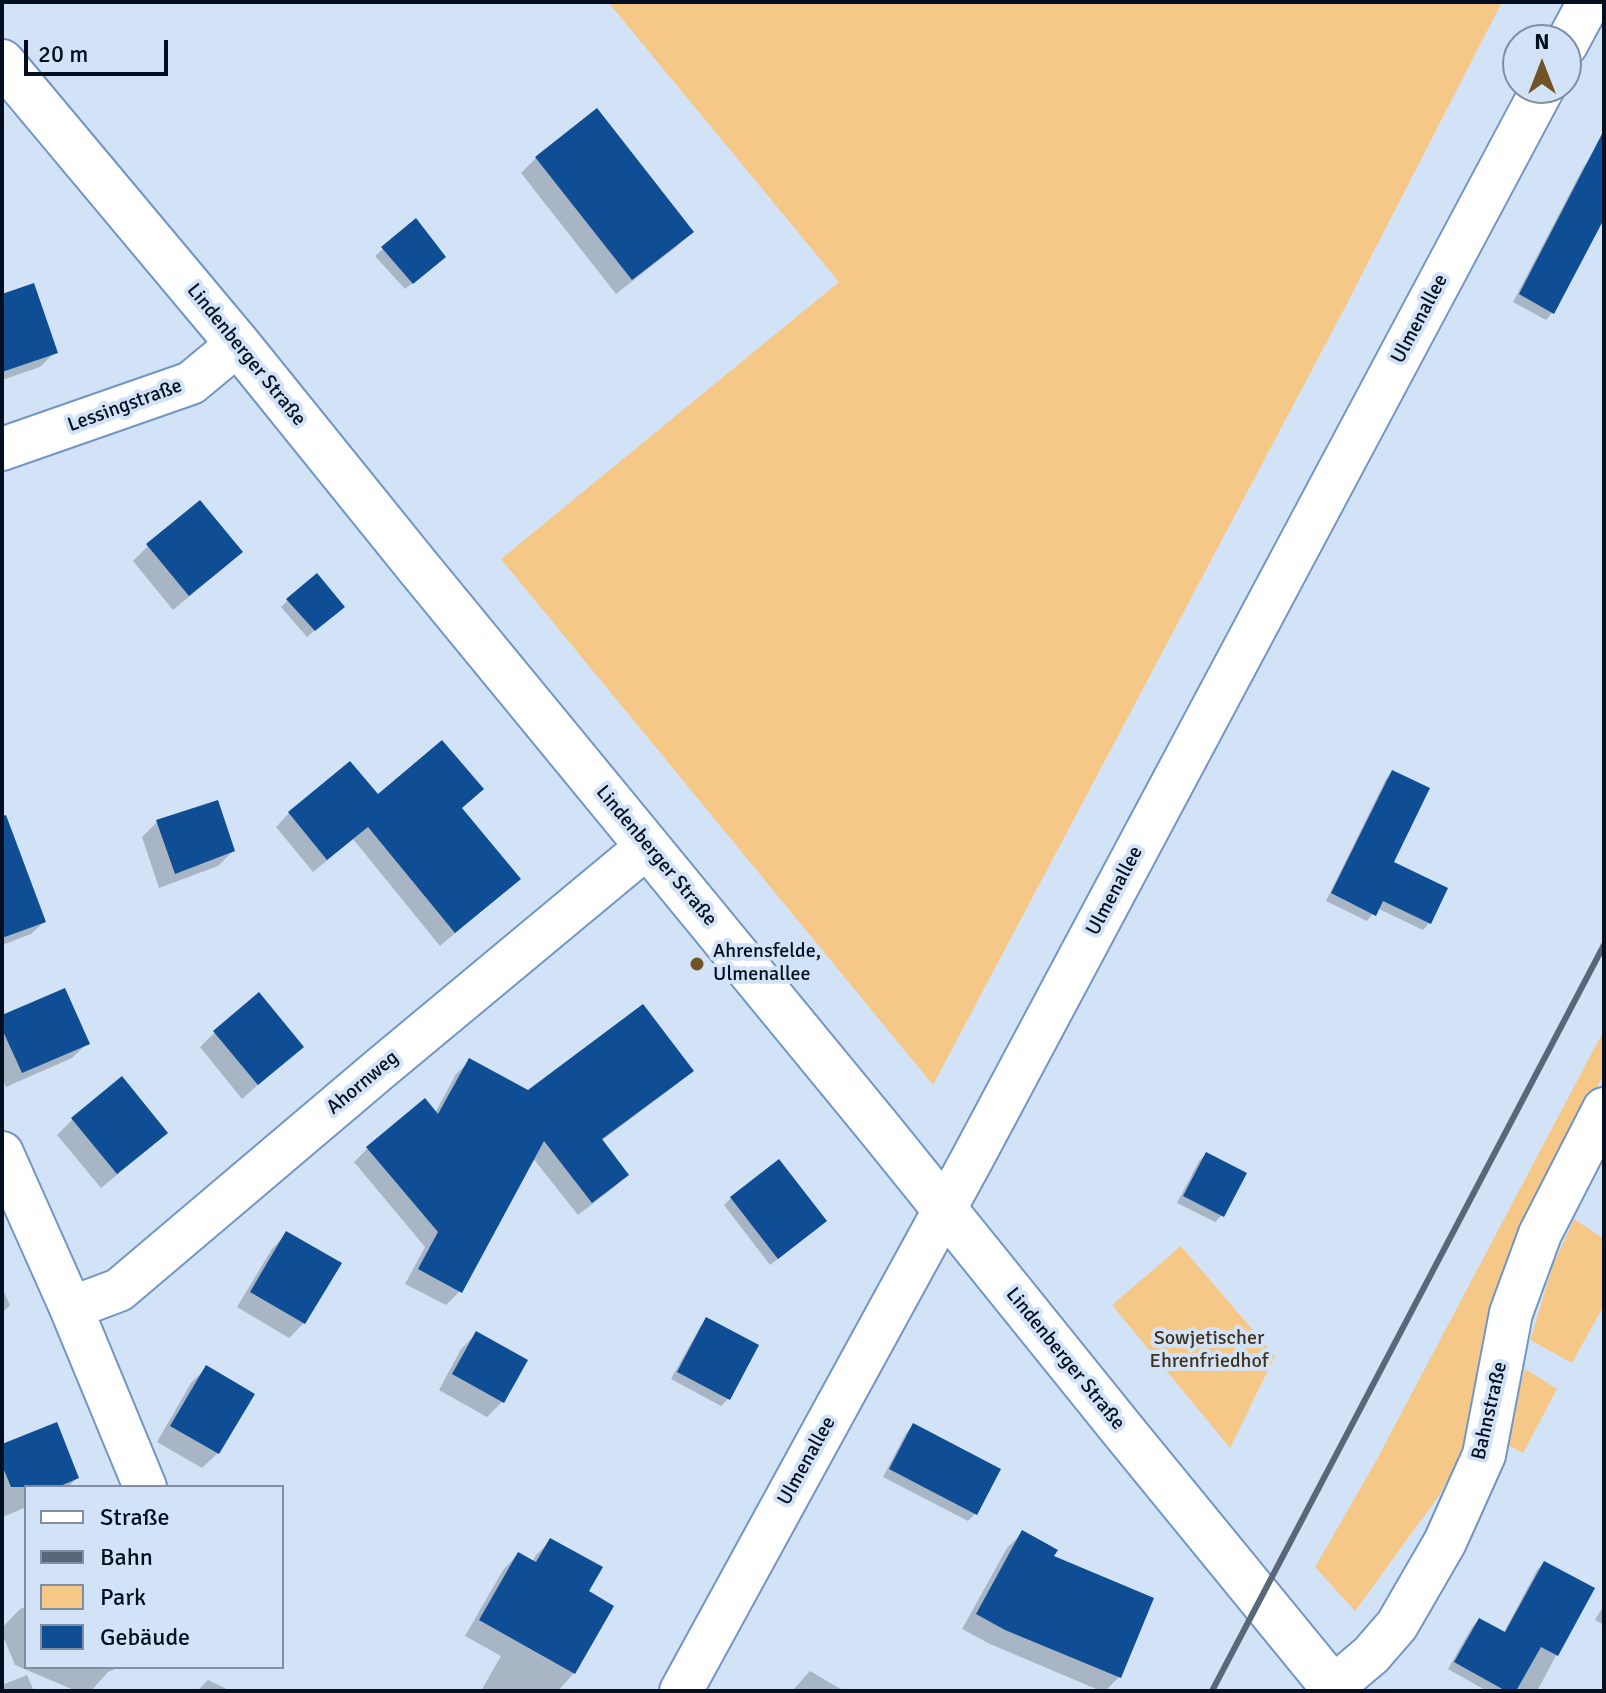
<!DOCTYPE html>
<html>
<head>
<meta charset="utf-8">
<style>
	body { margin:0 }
	#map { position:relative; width:1606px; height:1693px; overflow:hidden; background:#d3e3f7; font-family:Signika,sans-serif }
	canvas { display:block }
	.frame { position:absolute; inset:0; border:4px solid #030f20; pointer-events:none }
	.legend { position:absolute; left:24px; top:1485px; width:260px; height:184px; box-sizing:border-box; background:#d3e3f7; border:2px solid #808ea1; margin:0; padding:10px 14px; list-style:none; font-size:24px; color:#030f20 }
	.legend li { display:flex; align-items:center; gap:16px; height:40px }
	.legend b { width:40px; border:2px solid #808ea1 }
	.north { position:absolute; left:1502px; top:24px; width:80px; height:80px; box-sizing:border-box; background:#d3e3f7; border:2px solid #808ea1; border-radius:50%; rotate:0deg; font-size:22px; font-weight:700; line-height:32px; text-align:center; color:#030f20 }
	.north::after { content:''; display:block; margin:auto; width:28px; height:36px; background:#715327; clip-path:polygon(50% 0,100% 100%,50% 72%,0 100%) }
	.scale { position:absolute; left:24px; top:40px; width:144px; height:36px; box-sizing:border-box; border:4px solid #030f20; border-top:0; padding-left:10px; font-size:24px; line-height:28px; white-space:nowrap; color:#030f20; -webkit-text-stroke:6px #d3e3f7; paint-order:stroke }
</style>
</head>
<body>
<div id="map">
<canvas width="1606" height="1693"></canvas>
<div class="frame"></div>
<ul class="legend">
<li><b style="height:10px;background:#fff"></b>Straße</li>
<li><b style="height:10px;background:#5a6779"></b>Bahn</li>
<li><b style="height:22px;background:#f6c887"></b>Park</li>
<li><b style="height:22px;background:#0f4e94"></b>Gebäude</li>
</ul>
<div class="north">N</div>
<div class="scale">20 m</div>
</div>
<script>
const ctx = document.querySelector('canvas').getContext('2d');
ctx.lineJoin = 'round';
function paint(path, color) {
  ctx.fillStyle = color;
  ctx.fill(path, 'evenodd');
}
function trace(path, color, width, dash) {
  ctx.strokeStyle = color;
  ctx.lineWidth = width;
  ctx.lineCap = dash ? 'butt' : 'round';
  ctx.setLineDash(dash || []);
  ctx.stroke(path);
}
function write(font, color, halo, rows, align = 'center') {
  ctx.font = font + ' Signika,sans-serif';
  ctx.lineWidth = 8;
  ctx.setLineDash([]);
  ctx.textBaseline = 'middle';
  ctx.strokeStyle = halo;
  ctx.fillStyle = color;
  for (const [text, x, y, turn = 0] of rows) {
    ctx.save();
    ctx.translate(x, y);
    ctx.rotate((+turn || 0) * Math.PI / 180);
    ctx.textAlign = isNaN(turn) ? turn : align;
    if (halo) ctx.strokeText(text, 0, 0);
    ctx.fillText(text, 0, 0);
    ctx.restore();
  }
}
paint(new Path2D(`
	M608,2h894l-161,313 -408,770 -432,-526 338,-277z
	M1604,1030v44l-97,184 -45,197 -24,42 -83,114 -40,-44 61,-106z
	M1574,1219l30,20v66l-32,58 -42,-23 23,-75z
	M1181,1246l94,110 -45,92 -118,-143z
	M1525,1369l32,20 -34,64 -19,-10z`), '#f6c887');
paint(new Path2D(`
	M596,111l95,121 -15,15 -60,47 -95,-121 15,-15z
	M1591,158l13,7v56l-3,-1 -48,92 -7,8 -33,-18 71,-136z
	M415,221l22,42 -32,26 -30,-33z
	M2,296l53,56 -15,15 -38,13z
	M148,546l92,6 -15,15 -52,43 -40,-49z
	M288,600l47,13 -28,24 -26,-30z
	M1393,772l-2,91 39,59 -7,8 -46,-22 -10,13 -41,-20 60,-122z
	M377,797l84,12 43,83 -64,54 -87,-107 -40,33 -37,-45 13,-14z
	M157,822l76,29 -15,15 -59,22 -17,-51z
	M2,876l42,46 -13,12 -29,11z
	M2,1017l86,26 -16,15 -66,29 -4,-10z
	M215,1032l86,15 -59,52 -42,-52z
	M470,1061l58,31 163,-21 -14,13 -76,57 26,34 -14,13 -35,27 -46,-58 -72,134 -14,14 -41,-21 20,-37 -71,-85 14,-14 67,-35 21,-39z
	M122,1079l44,53 -15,15 -50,41 -44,-53 15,-15z
	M1206,1154l16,61 -7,7 -38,-19 22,-42z
	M731,1198l87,30 -48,37 -46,-60z
	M287,1233l17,90 -15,15 -52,-31 35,-58z
	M2,1288l8,17 -8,8z
	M707,1320l21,79 -7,7 -50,-27 29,-52z
	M476,1334l26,68 -15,15 -48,-27 22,-41z
	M206,1368l12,85 -16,15 -45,-26 34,-59z
	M913,1426l62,88 -7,7 -85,-44 23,-44z
	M2,1446l75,32 -9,9h-42v20l-23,10z
	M1022,1533l29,24 101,42 -33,78 -14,14h-4l-111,-47 -28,-15 45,-81z
	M551,1540l35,52 25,14 -37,67 -16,18h-77l20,-35 -36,-20 38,-66 15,-16 14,8 4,-7z
	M1544,1563l48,26 -55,102h-50l-39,-22 24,-42 7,-7 24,14 34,-64z
	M1604,1605v20l-9,-5z
	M26,1607v60h94l-12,5 -17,19h-15l-61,-26 -13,-31v-6l18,-19z
	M810,1671l34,20h-52z
	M27,1675l7,16h-32v-6z
	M208,1680l23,11h-34z`), '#0003');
paint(new Path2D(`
	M597,108l97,124 -62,48 -97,-123z
	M1604,130v89l-50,95 -35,-20z
	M416,218l30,39 -33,27 -32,-37z
	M34,283l24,70 -56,19v-78z
	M200,500l43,52 -54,44 -43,-52z
	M317,573l28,34 -30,24 -29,-32z
	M442,740l42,49 -22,19 59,71 -66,54 -87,-106 -41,33 -39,-48 62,-51 28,33z
	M1392,770l38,18 -36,74 54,26 -17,36 -48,-23 -7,15 -45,-23z
	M218,800l17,51 -60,23 -19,-54z
	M6,815l40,107 -44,16v-122z
	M65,988l25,56 -68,29 -20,-44v-14z
	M259,992l45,55 -46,38 -45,-54z
	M643,1004l51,67 -92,68 27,36 -37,28 -48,-62 -82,152 -44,-24 20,-37 -72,-85 59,-49 13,16 31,-56 59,32z
	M122,1076l46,57 -51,41 -46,-56z
	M1206,1152l41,21 -23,44 -41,-21z
	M779,1159l48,62 -49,38 -48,-62z
	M286,1231l56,32 -37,61 -55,-32z
	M706,1317l53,28 -29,55 -53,-28z
	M476,1331l52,29 -24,43 -52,-29z
	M206,1365l49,29 -36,60 -49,-28z
	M57,1422l22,56 -21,9h-47l-9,-22v-21z
	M913,1423l88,46 -24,46 -88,-46z
	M1022,1530l36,20 -4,6 100,42 -33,80 -116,-48 -29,-16z
	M550,1538l53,29 -14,24 25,15 -39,68 -96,-54 39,-68 18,10z
	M1544,1561l51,27 -37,68 -17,-9 -25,44h-10l-52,-29 25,-44 26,14z`), '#0f4e94');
const minor = new Path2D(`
	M1566,45l23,-43
	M2,449l189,-66 47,-39
	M2,1153l69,155 48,-18 262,-222 267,-222
	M71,1308l74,179
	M1333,1687l38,-32 26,-30 48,-83 39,-87 27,-142 29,-79 64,-125
	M681,1691l290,-530 572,-1073`);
const tertiary = new Path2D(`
	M2,62l236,282 180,223 461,561 246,305 211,258`);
trace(minor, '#7195c5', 46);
trace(tertiary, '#7195c5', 48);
trace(minor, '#fff', 42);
trace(tertiary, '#fff', 44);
trace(new Path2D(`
	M1212,1691l392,-746`), '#5a6779', 6);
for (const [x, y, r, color] of [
	[697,964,8,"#715327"]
]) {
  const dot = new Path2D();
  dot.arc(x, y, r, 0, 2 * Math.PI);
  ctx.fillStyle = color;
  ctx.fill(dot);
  trace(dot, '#d3e3f7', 3);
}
write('20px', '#030f20', '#d3e3f7', [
	["Ulmenallee",1420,319,-62],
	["Lindenberger Straße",246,355,51],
	["Lessingstraße",125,406,-20],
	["Lindenberger Straße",656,856,50],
	["Ulmenallee",1115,891,-62],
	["Ahornweg",363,1083,-40],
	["Lindenberger Straße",1065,1359,51],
	["Bahnstraße",1490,1411,-77],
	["Ulmenallee",807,1461,-61]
]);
write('20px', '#030f20', '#d3e3f7', [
	["Ahrensfelde,",713,952],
	["Ulmenallee",713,975]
], 'left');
write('20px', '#41321e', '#d3e3f7', [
	["Sowjetischer",1209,1339],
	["Ehrenfriedhof",1209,1362]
]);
</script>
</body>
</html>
